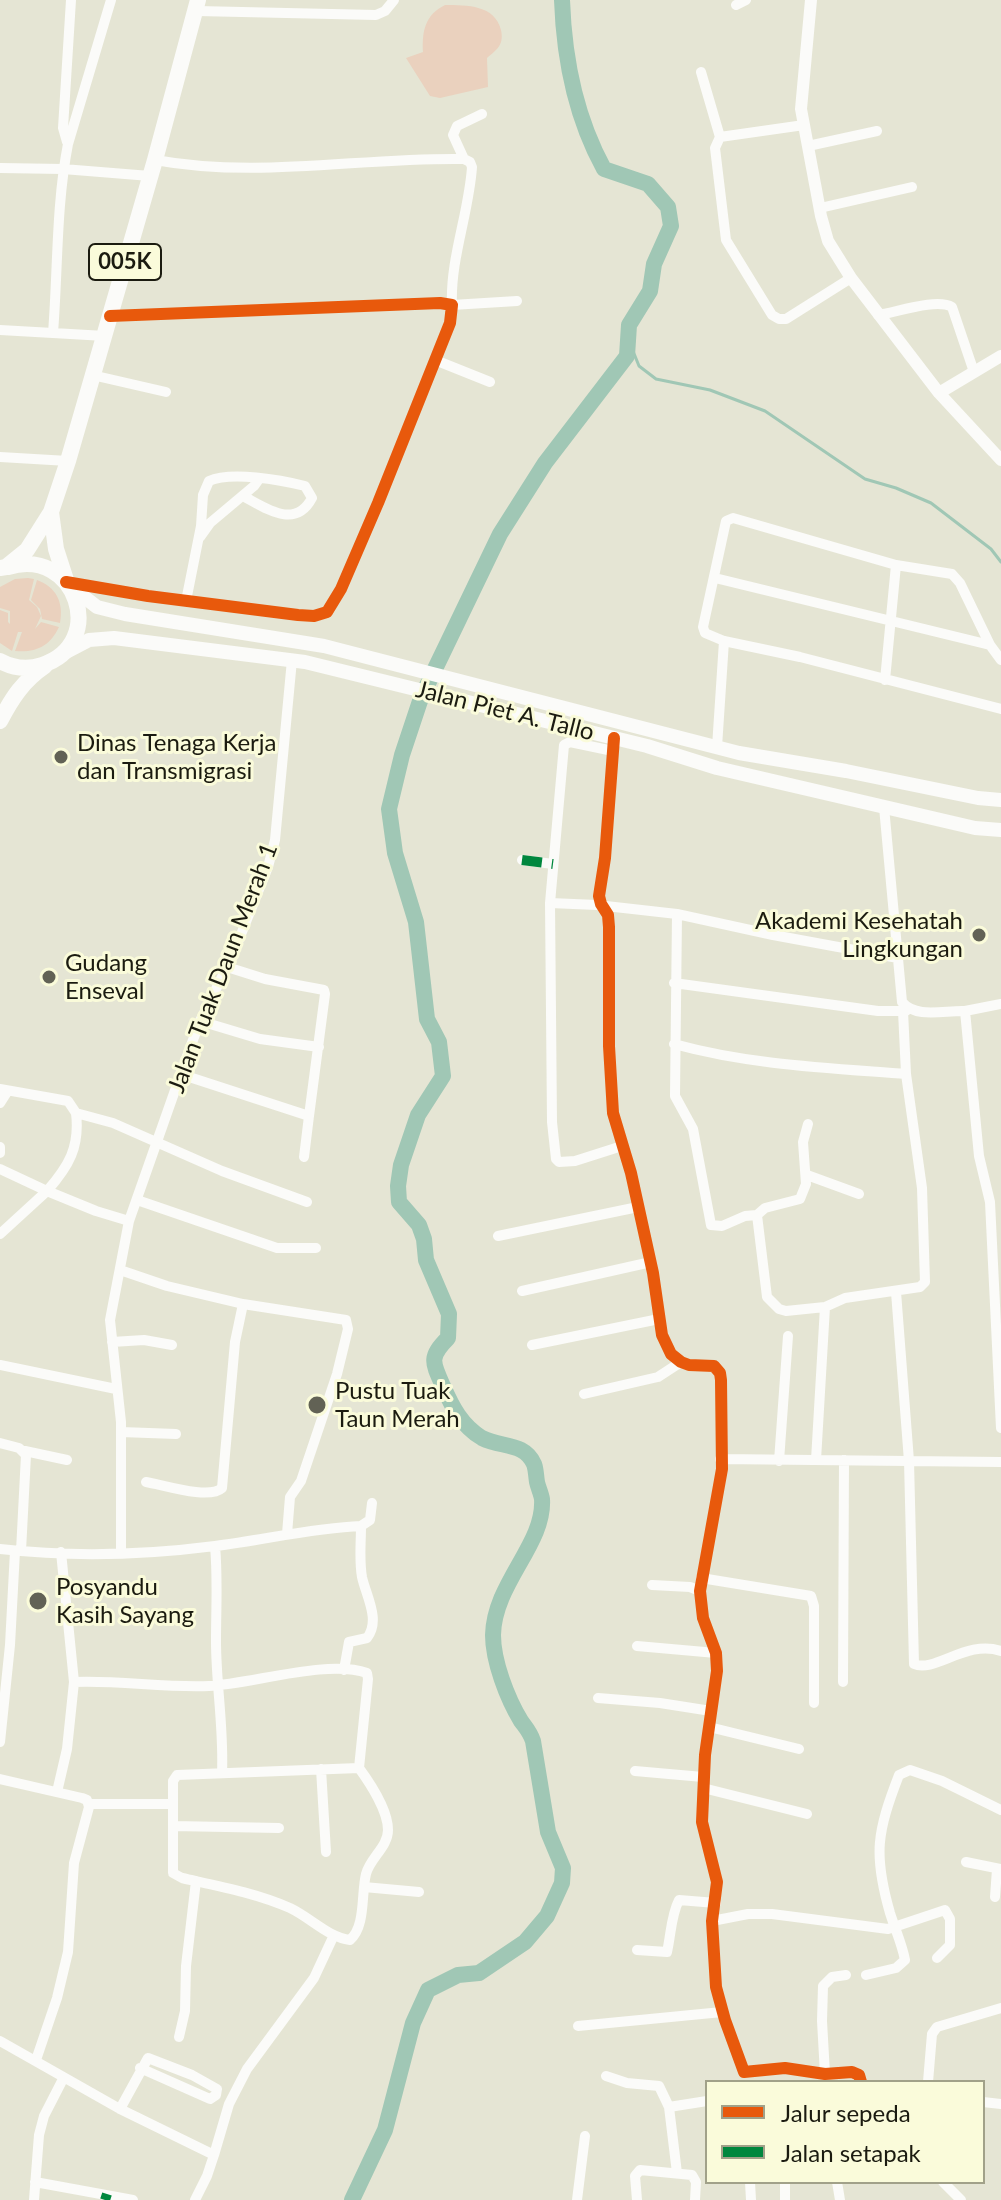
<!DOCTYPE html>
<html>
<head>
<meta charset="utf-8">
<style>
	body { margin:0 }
	#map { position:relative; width:1001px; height:2200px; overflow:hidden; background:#e5e5d4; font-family:Lato,sans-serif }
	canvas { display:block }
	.legend { position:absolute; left:705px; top:2080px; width:280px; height:104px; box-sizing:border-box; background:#fafbda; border:2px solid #a1a189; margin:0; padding:10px 14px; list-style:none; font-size:24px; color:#1b1b10 }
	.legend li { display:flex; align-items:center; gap:16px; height:40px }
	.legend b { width:40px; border:2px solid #a1a189 }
</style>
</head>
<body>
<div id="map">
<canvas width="1001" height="2200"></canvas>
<ul class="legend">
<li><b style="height:10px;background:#e8590c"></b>Jalur sepeda</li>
<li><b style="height:10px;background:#00873e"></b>Jalan setapak</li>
</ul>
</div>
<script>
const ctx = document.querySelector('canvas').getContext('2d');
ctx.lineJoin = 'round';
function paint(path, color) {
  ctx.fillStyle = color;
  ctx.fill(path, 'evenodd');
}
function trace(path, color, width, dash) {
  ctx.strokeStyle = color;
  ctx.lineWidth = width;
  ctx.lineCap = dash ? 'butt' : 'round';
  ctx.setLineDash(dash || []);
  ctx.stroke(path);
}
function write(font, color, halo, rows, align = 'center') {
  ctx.font = font + ' Lato,sans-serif';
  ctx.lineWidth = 6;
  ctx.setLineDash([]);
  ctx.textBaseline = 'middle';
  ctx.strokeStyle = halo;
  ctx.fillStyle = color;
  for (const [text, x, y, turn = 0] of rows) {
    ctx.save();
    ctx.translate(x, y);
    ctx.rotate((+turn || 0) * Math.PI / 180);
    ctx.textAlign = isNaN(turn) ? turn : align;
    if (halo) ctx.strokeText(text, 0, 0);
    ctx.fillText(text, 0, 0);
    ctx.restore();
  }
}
paint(new Path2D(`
	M445,5c22,0 50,0 56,25 3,14 -3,19 -14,28l1,29 -48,11 -10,-2 -24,-38 17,-6c-1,-21 2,-37 22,-47z
	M28,578l6,1 -5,21 8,7 4,9 -6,13 6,-7 18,5c-9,19 -23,26 -44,24l7,-19h-4l-6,19 -12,-8v-33l8,3v9l2,2v-13l-10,-3v-21l15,-8z
	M37,580c19,7 27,22 23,43l-18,-4 -2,-10 -9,-9z`), '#ead1be');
trace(new Path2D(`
	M629,325l4,26 6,15 17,13 54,11 55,21 100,68 31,9 35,15 60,46 10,13`), '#a0c7b5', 3);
trace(new Path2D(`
	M352,2200l33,-70 28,-107 15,-33 30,-15 21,-2 46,-31 22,-26 15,-33 1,-15 -15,-36 -15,-91c-3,-9 -7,-13 -12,-20 -14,-23 -28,-60 -28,-86 1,-52 52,-91 49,-136 -1,-6 -4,-12 -5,-17 -1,-6 -1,-13 -3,-18 -10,-22 -32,-16 -52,-26 -20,-12 -30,-31 -39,-52 -11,-24 -14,-29 5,-48l1,-24 -23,-54 -2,-21 -5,-14 -20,-23 -1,-16 3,-21 17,-50 25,-39 -4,-34 -12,-23 -11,-97 -21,-69 -6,-44 13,-54 19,-57 79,-164 45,-71 82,-107 2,-31 21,-34 4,-27 17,-38 -3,-19 -20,-23 -44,-15c-28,-51 -40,-111 -42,-169`), '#a0c7b5', 16);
trace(new Path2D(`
	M736,5l10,-5
	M197,11l179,4 9,-4 9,-11
	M701,72l19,65 84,-12
	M482,114l-25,12 -4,9 11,24 6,3 2,5c-3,46 -22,92 -20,138l65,-4
	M720,137l-5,11 11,92 46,75 7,4h7l65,-41
	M67,142l-4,-14 8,-128
	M808,146l69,-15
	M155,160c103,19 207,-3 309,-1
	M0,168l63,1 87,7
	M820,208l92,-21
	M878,315c19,-3 59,-17 74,-8l22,65
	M0,330l53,3c5,-63 3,-127 15,-189l43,-144
	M53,333l52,3
	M435,360l55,22
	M92,375l74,17
	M0,457l68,4
	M200,537l10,-14 44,-37 5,-7
	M715,578l275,67 11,15
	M68,582l80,14 150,19 16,1 13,-4 14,-23 37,-86 72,-180 2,-18 -12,-2 -330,13
	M186,601l15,-75 2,-31 6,-14c22,-10 72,-1 96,5l7,12c-17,32 -46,10 -69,-2
	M990,645l-30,-62 -8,-9 -56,-9 -163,-47 -7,3 -23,106 2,6 19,8 76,16 201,52
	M885,680l11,-115
	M614,738l-9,120 -6,38 2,8 7,11 1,12v119l4,67 18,60 22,100 9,62 9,19 10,8 8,3 25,1 6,7 1,7 1,89 -22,122 3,27 13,35 1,18 -12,84 -3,67 15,60 -5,39 4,66 9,33 19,52 41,-4 40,6 27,-2 7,3 2,7
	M717,747l7,-106
	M613,751l-43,-9 -6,3 -14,158 2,219 4,37 3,3 16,-1 47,-15
	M884,807l18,195c14,17 43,8 63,9l14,145 11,46 11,226
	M522,860l31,4
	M550,903l47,2 80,9 96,21 125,23
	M677,914l-2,182 18,33 18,96 11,1 23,-10 12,-1 8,-7 35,-9 6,-15 -3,-42 5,-18
	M674,983l204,28h28
	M965,1011l36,-7
	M200,1021l60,18 59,8
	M674,1044c76,21 154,24 232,30
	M180,1074l129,42 16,-122 -1,-4 -59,-11 -38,-12
	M0,1089l68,12 8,12 37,10 109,48 85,31
	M0,1103l7,-11
	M0,1147v6
	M304,1157l5,-41
	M0,1169l47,22c22,-25 33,-44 29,-78
	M807,1175l52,19
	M137,1200l140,48h39
	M757,1215l10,82 12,12 7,2 39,-4
	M0,1234l47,-43 49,20 33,10
	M498,1236l140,-29
	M120,1270l47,16 76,18 103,16 2,9 -11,45 -36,107 -11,16 -3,37
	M522,1291l129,-29
	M896,1292l13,169 5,203c21,9 53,-25 87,-13
	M112,1342l32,-2 28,5
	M532,1345l127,-26
	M0,1365l116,24
	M584,1394l74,-17 23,-15
	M121,1432l55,2
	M0,1443l19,5 7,7 -5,96
	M25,1451l42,9
	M720,1459l281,3
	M816,1460l9,-153 20,-9 75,-11 5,-5 -3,-94 -16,-114 -3,-63
	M779,1461l9,-125
	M146,1482c18,3 63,18 76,6l13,-146 8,-38
	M361,1526l9,-6 2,-17
	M215,1546c3,32 1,63 1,95 0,44 8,87 6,132
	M0,1549c70,8 145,6 215,-3 49,-6 97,-18 146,-20 0,16 -2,35 1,51 4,19 19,43 5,61l-18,4 -5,28
	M121,1552v-130l-11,-102 19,-99 57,-162 14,-38 32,-64 36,-90 7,-27 17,-180
	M701,1578l110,18 3,10v97
	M652,1585l38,2 10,4
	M637,1646l79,7
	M74,1682c45,-2 90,6 135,4 43,-2 118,-27 158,-13l1,6 -9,89
	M843,1682l1,-222
	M598,1698l62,5 51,8
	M709,1727l90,22
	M0,1742l10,-97 5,-94
	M359,1768c11,15 29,43 29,62 0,17 -18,28 -22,44 -5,20 0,52 -16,66 -22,-3 -39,-22 -60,-32 -34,-15 -72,-22 -108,-30l-9,-5v-92l4,-6z
	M321,1769l5,83
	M635,1771l68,6
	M0,1779l82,19 5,2 2,7 -15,56 -6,89 -11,46 -21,62
	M703,1788l104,26
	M57,1792l10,-43 7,-67 -13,-130
	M89,1804h84
	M173,1826l106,2
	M966,1862l35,7
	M364,1887l55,5
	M995,1897l2,-28
	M712,1921l36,-7h24l116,15 57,-19 5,9v26l-13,13
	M637,1950l30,2c4,-17 4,-37 12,-52l37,3
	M866,1975l30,-7 9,-8c-3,-16 -10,-31 -15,-47 -17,-59 -13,-81 9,-138l11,-5 32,11 59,29
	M578,2026l144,-14
	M179,2037l6,-26 1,-45 10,-85
	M0,2041l120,68 94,46 -7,21 -12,24
	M825,2074l-3,-53 1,-35 9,-9 14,-2
	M606,2076l21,7 32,3 10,21
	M928,2082l4,-48 5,-7 64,-19
	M983,2102l18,2
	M120,2109l28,-51 44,17 25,14 -1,6 -6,4 -70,-31
	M214,2155l15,-51 18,-35 67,-91 20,-43
	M677,2173l-8,-66 38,-6
	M35,2182l98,18
	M750,2182l1,18
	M785,2182v18
	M837,2182l3,18
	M943,2182l18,18
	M34,2200l5,-65 5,-19 19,-37
	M577,2200l8,-64
	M637,2200l-2,-24 5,-6 52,5 4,7 -1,18`), '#fbfbf9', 10);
trace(new Path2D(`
	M811,0l-10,109 20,107 7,25 23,37 88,115 62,67
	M939,393l62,-37`), '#fbfbf9', 12);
trace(new Path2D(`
	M70,586l27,21 28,7 199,32 415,107 107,18 132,27 23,2
	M66,652l23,-12 25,-2 191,24 342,84 70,22 258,60 26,2`), '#fbfbf9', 14);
trace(new Path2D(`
	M51,512l5,37 10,31
	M0,568l6,-1 21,-17 24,-38 17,-51 87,-301 43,-160
	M0,661c13,7 27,9 42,4 66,-21 35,-119 -34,-98
	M0,721c12,-23 23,-40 45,-55`), '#fbfbf9', 16);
trace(new Path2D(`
	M522,860l31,4
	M105,2200l2,-6`), '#00873e', 10, [20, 10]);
trace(new Path2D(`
	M66,582l82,14 150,19 16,1 13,-4 14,-23 37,-86 72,-180 2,-18 -12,-2 -330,13
	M614,738l-9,120 -6,38 2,8 7,11 1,12v119l4,67 18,60 22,100 9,62 9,19 10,8 8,3 25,1 6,7 1,7 1,89 -22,122 3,27 13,35 1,18 -12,84 -3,67 15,60 -5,39 4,66 9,33 19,52 41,-4 40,6 27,-2 7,3 2,7`), '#e8590c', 12);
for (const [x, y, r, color] of [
	[61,757,8,"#626255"],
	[979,935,8,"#626255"],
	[49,977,8,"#626255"],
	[317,1405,10,"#626255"],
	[38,1601,10,"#626255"]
]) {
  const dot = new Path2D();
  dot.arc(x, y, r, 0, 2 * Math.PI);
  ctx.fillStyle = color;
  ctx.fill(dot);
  trace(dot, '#fafbda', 3);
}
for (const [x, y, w] of [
	[125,262,72]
]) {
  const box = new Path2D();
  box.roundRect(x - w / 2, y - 18, w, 36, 6);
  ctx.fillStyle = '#fafbda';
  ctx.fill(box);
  trace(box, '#1b1b10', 2);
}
write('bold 22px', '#1b1b10', null, [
	["005K",125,262]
]);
write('24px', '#1b1b10', '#fafbda', [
	["Jalan Piet A. Tallo",505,711,14],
	["Jalan Tuak Daun Merah 1",223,968,-69]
]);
write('24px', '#1b1b10', '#fafbda', [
	["Dinas Tenaga Kerja",77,743],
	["dan Transmigrasi",77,771],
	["Akademi Kesehatah",963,921,"right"],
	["Lingkungan",963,949,"right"],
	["Gudang",65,963],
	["Enseval",65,991],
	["Pustu Tuak",335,1391],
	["Taun Merah",335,1419],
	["Posyandu",56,1587],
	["Kasih Sayang",56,1615]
], 'left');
</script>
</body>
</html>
